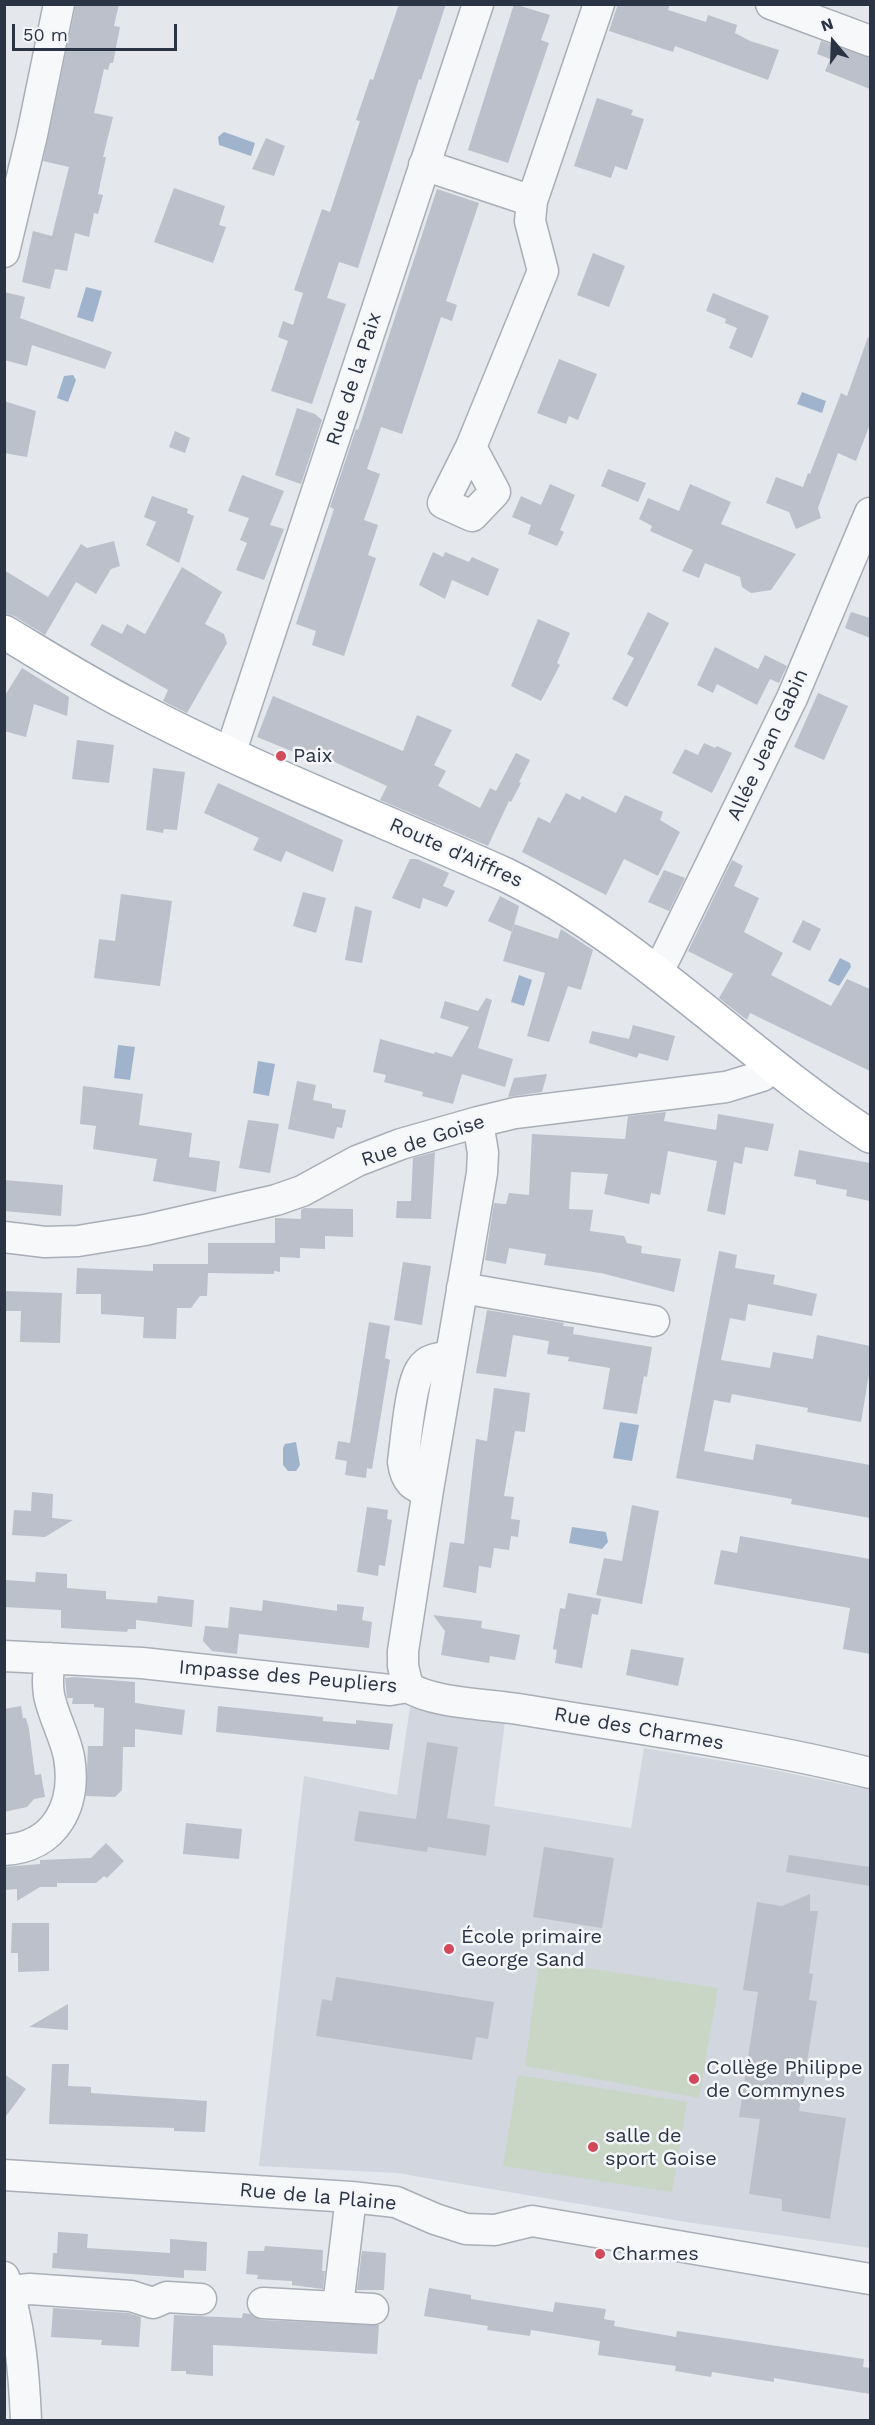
<!DOCTYPE html>
<html>
<head>
<meta charset="utf-8">
<style>
	body { margin:0 }
	#map { position:relative; width:875px; height:2425px; overflow:hidden; background:#e4e7ec; font-family:"Work Sans",sans-serif }
	canvas { display:block }
	.frame { position:absolute; inset:0; border:6px solid #2b3445; pointer-events:none }
	.north { position:absolute; left:803px; top:12px; width:60px; height:60px; -webkit-text-stroke:4px #f4f6f9; paint-order:stroke; rotate:341deg; font-size:16px; font-weight:700; line-height:24px; text-align:center; color:#2b3445 }
	.north::after { content:''; display:block; margin:auto; width:21px; height:27px; background:#2b3445; clip-path:polygon(50% 0,100% 100%,50% 72%,0 100%) }
	.scale { position:absolute; left:12px; top:24px; width:165px; height:27px; box-sizing:border-box; border:3px solid #2b3445; border-top:0; padding-left:8px; font-size:18px; line-height:21px; white-space:nowrap; color:#2b3445; -webkit-text-stroke:4px #f4f6f9; paint-order:stroke }
</style>
</head>
<body>
<div id="map">
<canvas width="875" height="2425"></canvas>
<div class="frame"></div>
<div class="north">N</div>
<div class="scale">50 m</div>
</div>
<script>
const ctx = document.querySelector('canvas').getContext('2d');
ctx.lineJoin = 'round';
function paint(path, color) {
  ctx.fillStyle = color;
  ctx.fill(path, 'evenodd');
}
function trace(path, color, width, dash) {
  ctx.strokeStyle = color;
  ctx.lineWidth = width;
  ctx.lineCap = dash ? 'butt' : 'round';
  ctx.setLineDash(dash || []);
  ctx.stroke(path);
}
function write(font, color, halo, rows, align = 'center') {
  ctx.font = font + ' "Work Sans",sans-serif';
  ctx.lineWidth = 5;
  ctx.setLineDash([]);
  ctx.textBaseline = 'middle';
  ctx.strokeStyle = halo;
  ctx.fillStyle = color;
  for (const [text, x, y, turn = 0] of rows) {
    ctx.save();
    ctx.translate(x, y);
    ctx.rotate((+turn || 0) * Math.PI / 180);
    ctx.textAlign = isNaN(turn) ? turn : align;
    if (halo) ctx.strokeText(text, 0, 0);
    ctx.fillText(text, 0, 0);
    ctx.restore();
  }
}
paint(new Path2D(`
	M410,1707l95,15 -11,84 137,22 13,-80 115,19 111,23v458l-184,-26 -289,-49 -138,-7 45,-390 93,19z`), '#d2d6de');
paint(new Path2D(`
	M539,1961l179,27 -19,110 -174,-32z
	M518,2075l169,27 -15,90 -169,-26z`), '#c9d6c5');
paint(new Path2D(`
	M224,132l31,11 -4,13 -32,-11 -1,-8z
	M86,287l16,4 -9,31 -16,-5z
	M73,375l3,5 -8,22 -11,-4 7,-22z
	M802,392l24,9 -4,12 -25,-9z
	M840,958l10,5 1,4 -12,19 -11,-5z
	M519,975l13,5 -8,26 -13,-4z
	M118,1045l17,2 -5,33 -16,-2z
	M258,1061l17,3 -6,32 -16,-3z
	M620,1422l19,3 -7,36 -19,-3z
	M296,1442l4,23 -4,6h-8l-5,-6v-17l2,-4z
	M572,1527l34,5 2,10 -6,7 -33,-6z`), '#9fb4cc');
paint(new Path2D(`
	M76,4h43l-5,22 6,1 -7,36h-3l-2,7 -4,-1 -10,44 19,4 -10,40h3l-8,37 5,1 -5,19 -4,-1 -5,24 -14,-4 -8,38 -12,-2 -5,20 -28,-7 11,-51 19,5 17,-69 -26,-6z
	M399,4h47l-25,76 -2,-1 -61,189 -19,-6 -12,36 19,6 -34,100 -41,-13 17,-50 -10,-4 5,-16 10,4 10,-32 -9,-3 28,-81 8,3 30,-91 -4,-1 14,-41 3,1z
	M514,4l36,11 -9,25 8,3 -41,120 -40,-13z
	M618,4h52l-2,6 38,12 2,-7 29,10 -2,8 15,8 29,9 -11,30 -93,-34 -2,6 -64,-21z
	M821,41l49,17v31l-45,-18 5,-12 -13,-5z
	M597,98l36,12 -2,5 13,4 -17,51 -12,-4 -4,12 -37,-12z
	M266,138l19,8 -11,30 -22,-7z
	M174,188l51,18 -6,19 7,2 -13,36 -59,-21z
	M437,189l42,14 -33,98 11,4 -5,16 -11,-4 -39,117 -21,-7 -14,42 13,5 -16,46 14,5 -10,30 8,3 -32,98 -32,-11 4,-14 -20,-7 38,-115 -4,-2 26,-78 2,1z
	M593,253l32,13 -16,41 -32,-12z
	M4,292l21,5 -5,21 92,34 -7,17 -73,-24 -5,21 -23,-6z
	M713,293l56,23 -17,42 -23,-10 8,-20 -12,-5 1,-4 -20,-8z
	M868,337l2,1v86l-14,37 -18,-8 -20,55 3,10 -25,11 -7,-17 -23,-9 10,-26 27,10 5,-14 2,1 31,-81 6,3z
	M559,359l38,15 -19,46 -9,-4 -3,8 -29,-11z
	M4,401l32,10 -9,46 -23,-4z
	M297,408l18,6 7,6 -21,64 -26,-9z
	M175,431l15,7 -5,15 -16,-6z
	M608,469l38,14 -8,19 -37,-16z
	M242,475l42,16 -14,34 14,4 -20,51 -28,-10 11,-27 -7,-3 9,-22 -21,-7z
	M550,484l25,11 -15,35 4,2 -7,14 -29,-12 3,-9 -19,-8 9,-21 20,9z
	M690,484l41,18 -10,22 75,30 -25,36 -20,3 -9,-6 -2,-10 -35,-14 -6,15 -17,-7 11,-21 -43,-19 2,-5 -13,-7 9,-21 31,13z
	M152,496l36,13 -1,4 7,3 -15,47 -33,-18 10,-23 -12,-5z
	M114,541l6,25 -9,3 -15,25 -20,-12 -31,53 -31,-19 -10,-3v-43l44,27 33,-53 6,4z
	M433,552l10,5 2,-5 24,10 3,-5 27,12 -11,27 -36,-16 -7,19 -26,-14z
	M182,567l40,25 -17,32 19,10 3,9 -40,70 -24,-12 5,-11 -78,-45 12,-21 20,10 5,-10 18,10z
	M648,612l21,11 -42,84 -15,-8 22,-41 -7,-4z
	M851,612l19,6v20l-25,-10z
	M538,619l32,14 -13,30 3,2 -19,36 -30,-15z
	M715,647l43,22 7,-14 22,11 -8,17 -9,-4 -13,26 -40,-21 -4,9 -16,-8z
	M22,668l47,29 -2,19 -33,-12 -8,33 -22,-6v-34z
	M818,693l30,13 -24,54 -30,-13z
	M273,696l130,55 14,-36 35,15 -18,35 12,6 -8,15 42,22 10,-20 6,3 20,-38 14,7 -11,22 2,1 -10,19 -2,-1 -21,45 -108,-46 7,-14 -59,-27 -2,6 -69,-28z
	M77,740l37,5 -5,38 -37,-4z
	M704,743l11,5 2,-2 15,7 -20,40 -40,-20 13,-24 13,6z
	M153,768l32,4 -8,58 -13,-1 -1,4 -17,-3z
	M218,783l125,57 -10,32 -47,-21 -5,11 -28,-12 6,-12 -55,-25z
	M566,793l14,7 2,-4 34,17 9,-18 38,17 -3,8 20,12 -22,44 -34,-17 -18,36 -84,-43 16,-35 12,6z
	M410,859h7l32,14 -6,13 12,5 -8,16 -24,-9 -3,11 -28,-11z
	M732,860l11,6 -9,20 25,12 -15,34 39,21 -12,22 60,31 16,-27 23,10v82l-120,-58 -3,7 -28,-22 14,-24 -45,-23z
	M664,870l21,8 -16,33 -21,-9z
	M303,892l23,6 -10,35 -23,-7z
	M121,894l51,7 -12,85 -66,-8 5,-39 16,2z
	M500,896l19,10 -7,26 -24,-11z
	M355,906l17,5 -10,52 -17,-3z
	M803,920l18,9 -11,22 -18,-9z
	M514,924l44,15 3,-10 32,21 -12,40 -13,-4 -19,56 -22,-6 18,-63 -42,-12z
	M486,998l6,2 -14,48 35,11 -8,28 -43,-13 -9,30 -31,-8 1,-4 -39,-10 2,-7 -13,-3 7,-33 54,15 1,-2 17,5 17,-30 -29,-9 5,-17 33,10z
	M633,1025l42,11 -7,25 -29,-8 -2,5 -48,-15 3,-12 37,8z
	M547,1074l-5,18 -34,5 6,-19z
	M297,1081l19,4 -3,15 19,4v4l14,2 -4,18 -5,-1 -3,12 -46,-10z
	M83,1086l60,8 -4,31 53,8 -3,24 31,4 -4,31 -63,-11 4,-22 -64,-10 3,-23 -16,-2z
	M666,1112l-2,9 52,9 2,-16 56,10 -6,27 -23,-4 -3,17 -8,-2 -9,53 -18,-4 10,-50 -49,-10 -8,44 -9,-2 -2,11 -45,-10 4,-20 -37,-2 -2,37 24,1 -3,21 34,5 3,7 15,3 -1,7 40,6 -7,33 -73,-19 -57,-8 2,-11 -37,-6 -3,16 -21,-4 9,-57 12,1 3,-11 20,2 3,-61 93,5 3,-23z
	M248,1120l31,4 -9,49 -31,-5z
	M799,1150l71,13v38l-24,-5 1,-6 -31,-6v-4l-22,-4z
	M435,1152l-4,67 -35,-1 1,-17h14l2,-43z
	M4,1180l59,5 -2,31 -57,-5z
	M304,1208l49,1v28l-28,-1v13l-25,-1v10l-20,-1v15l-6,-1v3l-66,-1 -1,23h-7l-9,12h-14l-1,31 -33,-1 1,-21 -43,-3v-20h-25l1,-26 76,3v-7h55v-21h67v-25l26,1v-9z
	M719,1251l18,4 -2,13 40,7 -2,9 44,10 -5,22 -64,-12 -3,17 -15,-3 -9,42 49,8 3,-16 40,7 4,-24 53,11v22l-9,54 -54,-10 1,-4 -76,-14 -2,9 -16,-3 -10,51 49,9 3,-16 114,21v53l-79,-14 1,-5 -116,-21z
	M403,1262l28,4 -9,59 -28,-5z
	M4,1291l58,2 -2,50 -40,-1 1,-31h-17z
	M487,1310l77,13 -1,3 11,1 -1,7 79,13 -5,30 -3,-1 -7,38 -34,-5 7,-41 -42,-7 1,-4 -22,-3 2,-13 -36,-6 -7,42 -30,-4z
	M369,1322l21,4 -5,32 5,2 -18,109 -5,-1 -1,10 -21,-3 2,-14 -12,-2 3,-18 12,2z
	M494,1388l36,5 -5,39 -10,-1 -11,65 10,1 -3,22 9,1 -2,17 -7,-1 -2,14 -15,-2 -3,20 -12,-2 -3,27 -33,-6 7,-45 14,2 12,-105 11,2z
	M32,1492l21,2 -1,24 21,2 -28,17 -33,-2 2,-25 17,1z
	M632,1505l27,6 -17,93 -46,-9 8,-37 18,3z
	M367,1507l21,3 -1,9 5,1 -7,46 -6,-1 -1,11 -21,-4z
	M740,1536l130,23v95l-27,-5 7,-41 -136,-24 7,-34 16,3z
	M36,1572l31,2v14l39,3v8l51,4 1,-7 36,4 -2,27 -56,-7v9h-8l-1,3 -66,-4v-18l-57,-3 1,-27 30,2z
	M568,1593l33,6 -3,16 -6,-1 -10,54 -27,-5 2,-13 -4,-1 7,-41 5,1z
	M263,1600l74,11v-7l27,3 -2,13 10,2 -3,26 -130,-14 -2,20 -25,-3 -9,-10 2,-15 23,2 2,-21 32,4z
	M433,1615l49,6 -1,7 39,7 -5,25 -25,-4 -1,7 -48,-8 4,-24z
	M631,1649l53,9 -6,28 -52,-11z
	M74,1677l61,5v21l50,7 -3,25 -47,-6v18h-12l-1,43 -7,7 -29,-1 2,-50h15l1,-38 -10,-1v-3h-22l1,-6h-6l-2,-20z
	M21,1706l2,12h3l3,11 6,46 6,-1 4,23 -11,2 -7,8 -23,5v-103z
	M218,1706l105,11v4l33,3v-4l37,4 -4,26 -173,-18z
	M427,1742l31,5 -11,71 43,7 -4,31 -58,-9 -1,5 -73,-11 5,-30 57,8z
	M186,1823l56,6 -3,30 -56,-5z
	M106,1843l18,18 -17,17 -3,-2 -8,7h-39v4h-17l-23,14v-12l-13,1v-23l36,-3v-4l51,-2z
	M544,1847l70,11 -12,70 -69,-11z
	M789,1855l81,12v19l-84,-14z
	M810,1894v17h8l-9,62 4,1 -4,26 8,1 -18,110 47,7 -16,101 -48,-8v-12l-33,-5 11,-75 -21,-2 19,-125 -15,-2 14,-88 25,4z
	M12,1923h37v48l-31,1v-19h-7z
	M336,1977l158,25 -6,37 -12,-2 -4,23 -156,-24 6,-37 10,2z
	M68,2004v26l-39,-3z
	M52,2064h17l-1,22 23,1v6l116,8 -2,31 -31,-1v-3l-125,-4z
	M4,2074l22,15 -22,30z
	M58,2232l30,2 -1,14 83,5v-14l37,3 -1,29 -22,-1v8l-132,-10 1,-15h4z
	M265,2246l58,4 -1,21h3l-2,18 -31,-4v-4l-35,-2 1,-4 -12,-1 2,-23h16z
	M362,2251l24,2 -2,37h-27z
	M429,2288l42,7v4l82,13 2,-10 51,7 -2,10 11,2 -1,5 62,11 1,-6 187,28 -1,8 7,1v26l-96,-16v4l-62,-10 -1,5 -36,-6 1,-5 -78,-11 2,-14 -69,-11 -1,6 -43,-6 1,-4 -64,-10z
	M53,2308l75,5 13,4 -2,30 -38,-2 1,-5 -51,-3z
	M243,2313l7,1 12,6 117,5 -2,29 -164,-9v31l-27,-2v-3h-15l3,-56 68,3z`), '#bbc0ca');
const minor = new Path2D(`
	M771,4l99,37
	M424,165l108,36 67,-197
	M4,252l28,-117 27,-131
	M471,447l24,45 -23,24 -29,-13 28,-56 72,-176 -13,-50 2,-20
	M230,754l248,-750
	M656,974l10,-18 126,-258 78,-185
	M4,1237l41,5 33,-1 67,-11 131,-30 26,-9 55,-30 44,-17 77,-22 37,-9 211,-26 36,-11 12,-11
	M462,1288l192,33
	M428,1490c-17,-2 -23,-12 -25,-28 3,-21 7,-78 18,-93 6,-10 18,-12 29,-11
	M4,1656l138,7 248,27 18,-3 -5,-21v-15l25,-161 54,-317 1,-20 -5,-31
	M408,1687c26,17 83,17 116,23 115,19 233,35 346,63
	M4,1850c52,-3 73,-45 65,-93 -4,-21 -16,-41 -20,-62 -2,-13 -1,-25 1,-37
	M4,2175l347,22 45,5 39,17 31,10 29,1 37,-9 338,58
	M4,2277c16,45 20,96 22,143
	M9,2291l21,-2 101,7 22,7 14,-6 34,2
	M263,2303l110,6
	M338,2306l13,-109`);
const major = new Path2D(`
	M4,632c42,25 83,51 126,73 121,64 251,114 376,170 134,66 239,180 364,261`);
trace(minor, '#a9aeb7', 33);
trace(major, '#a3abb8', 36);
trace(minor, '#f7f8fa', 30);
trace(major, '#fff', 33);
for (const [x, y, r, color] of [
	[281,756,6,"#d1495b"],
	[449,1949,6,"#d1495b"],
	[694,2079,6,"#d1495b"],
	[593,2147,6,"#d1495b"],
	[600,2254,6,"#d1495b"]
]) {
  const dot = new Path2D();
  dot.arc(x, y, r, 0, 2 * Math.PI);
  ctx.fillStyle = color;
  ctx.fill(dot);
  trace(dot, '#f4f6f9', 2);
}
write('20px', '#2b3445', '#f4f6f9', [
	["Rue de la Paix",354,379,-72],
	["Allée Jean Gabin",768,745,-65],
	["Route d'Aiffres",456,853,24],
	["Rue de Goise",423,1141,-18],
	["Impasse des Peupliers",288,1677,5],
	["Rue des Charmes",639,1729,10],
	["Rue de la Plaine",318,2197,5]
]);
write('20px', '#2b3445', '#f4f6f9', [
	["Paix",293,756],
	["École primaire",461,1937],
	["George Sand",461,1960],
	["Collège Philippe",706,2068],
	["de Commynes",706,2091],
	["salle de",605,2136],
	["sport Goise",605,2159],
	["Charmes",612,2254]
], 'left');
</script>
</body>
</html>
